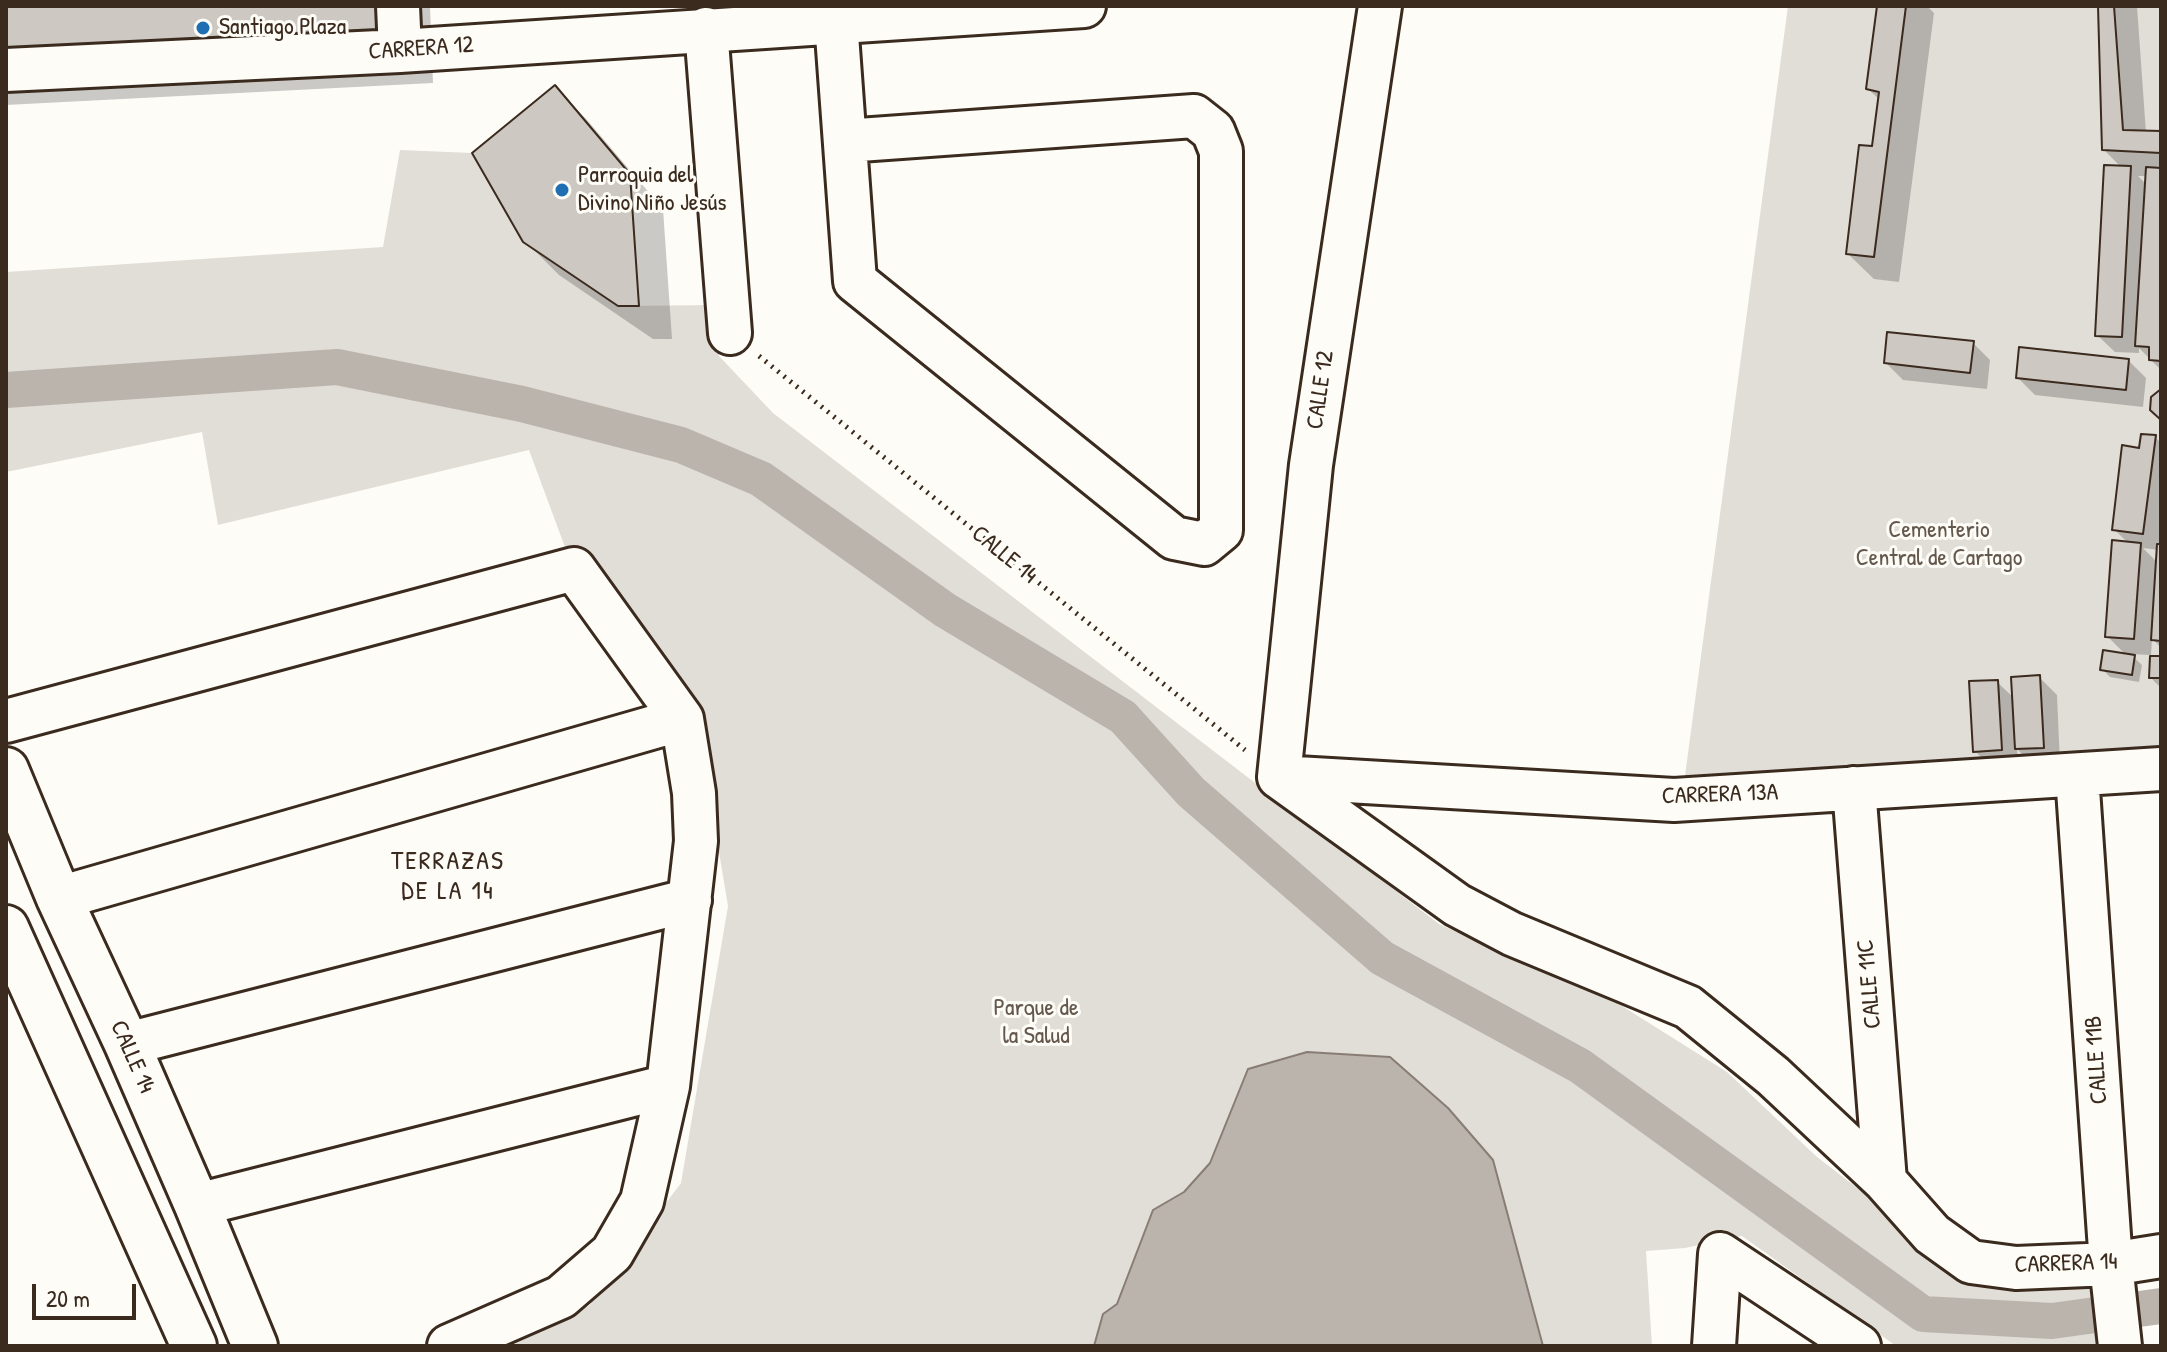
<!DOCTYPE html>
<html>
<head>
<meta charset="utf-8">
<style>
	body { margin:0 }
	#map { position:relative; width:2167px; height:1352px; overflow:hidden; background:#fdfcf7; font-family:"Patrick Hand",sans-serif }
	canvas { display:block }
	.frame { position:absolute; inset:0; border:8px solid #3b2a1e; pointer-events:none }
	.scale { position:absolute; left:32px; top:1284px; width:104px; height:36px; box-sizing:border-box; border:4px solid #3b2a1e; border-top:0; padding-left:10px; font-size:24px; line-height:28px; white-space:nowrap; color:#3b2a1e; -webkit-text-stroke:6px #fdfcf7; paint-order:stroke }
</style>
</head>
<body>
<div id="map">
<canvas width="2167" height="1352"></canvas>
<div class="frame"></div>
<div class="scale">20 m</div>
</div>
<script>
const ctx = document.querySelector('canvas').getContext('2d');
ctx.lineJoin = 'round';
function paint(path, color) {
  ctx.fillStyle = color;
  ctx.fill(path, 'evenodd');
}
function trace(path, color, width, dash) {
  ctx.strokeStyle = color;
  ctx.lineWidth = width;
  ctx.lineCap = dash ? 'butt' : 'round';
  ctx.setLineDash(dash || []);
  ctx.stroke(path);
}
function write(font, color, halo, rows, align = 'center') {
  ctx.font = font + ' "Patrick Hand",sans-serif';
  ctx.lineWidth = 6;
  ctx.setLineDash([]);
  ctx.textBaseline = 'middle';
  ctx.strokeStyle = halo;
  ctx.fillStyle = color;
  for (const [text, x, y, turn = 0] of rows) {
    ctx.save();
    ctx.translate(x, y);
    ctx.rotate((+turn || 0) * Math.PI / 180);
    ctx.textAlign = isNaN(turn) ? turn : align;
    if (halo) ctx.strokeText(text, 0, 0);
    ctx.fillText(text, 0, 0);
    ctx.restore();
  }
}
paint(new Path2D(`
	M1788,6h373v749l-477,28z
	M400,150l72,3 51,89 95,64 98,-1 3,51 54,57 666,511 183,82 105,66 90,85 139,107 135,11 10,71h-205l-154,-110 -57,12 -39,3 6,95h-1156l93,-40 92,-123 47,-277 -32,-192 -127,-156 -40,-108 -311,75 -16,-93 -196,40v-200l377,-25z`), '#e1ded7');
const water = new Path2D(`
	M1307,1052l83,5 58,51 45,52 50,186h-449l9,-32 14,-10 36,-94 31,-18 26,-29 38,-94z`);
paint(water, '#bbb4ad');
trace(water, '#887d74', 2);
paint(new Path2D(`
	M6,6h424l3,77 -427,22z
	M1879,6h48l7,7 -35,269 -25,-3 -26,-25 26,-105 6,-49 -12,-11z
	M2099,6h38l9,127h15v237l-22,-22v5l-24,-1 -18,-17 25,-167 -18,-18zM2138,176h10l-1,9z
	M555,87l33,34 75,88 9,130h-19l-94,-64 -35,-35z
	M1973,343l17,17 -3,29 -84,-9 -17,-17z
	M2129,361l17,17 -3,29 -108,-12 -17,-17z
	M2155,437l6,6v205l-9,-10 -1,17 -21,-1 12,11 -3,17 -29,-5 -8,-8 25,-13 -20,-20 22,-92 -15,-15 27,-79zM2143,548l16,2 -1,13z
	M2161,658v30l-10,-10z
	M2040,678l17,17 3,69 -26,2 -17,-17 1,17 -26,2 -17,-17 22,-69 17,16z`), '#0003');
trace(new Path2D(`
	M6,390l331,-23 185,37 159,41 80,34 184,131 178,107 68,75 191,166 198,108 343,248 129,7 109,-15`), '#bbb4ad', 36);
const building = new Path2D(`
	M6,6h392l2,45 -394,19z
	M1877,6h29l-32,251 -28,-3 13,-109 13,1 7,-54 -13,-3z
	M2098,6h16l9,124 38,1v22l-59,-3z
	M555,85l75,89 9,132h-21l-95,-64 -51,-89z
	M2104,165l27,1 -9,171 -27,-1z
	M2146,167l15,1v193l-12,-1v-13l-14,-1z
	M1887,332l87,9 -4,32 -86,-10z
	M2019,347l110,12 -3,31 -110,-12z
	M2161,389v31l-11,-10 1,-13z
	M2141,434l15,1 -13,99 -31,-4 10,-85 17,3z
	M2112,540l29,3 -7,96 -29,-2z
	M2157,544h4v97l-10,-1z
	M2103,650l32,5 -3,20 -32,-5z
	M2150,656h11v22h-12z
	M2040,675l4,73 -29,1 -4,-72z
	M1998,680l4,70 -29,2 -4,-71z`);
paint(building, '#cdc8c2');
trace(building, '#3b2a1e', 2);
const minor = new Path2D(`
	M398,6l2,45
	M836,21l19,260 319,257 30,6 17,-14v-379l-8,-20 -19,-15 -349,25
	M706,29l24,304
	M6,70l394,-19 684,-45
	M6,721l568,-152 108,150 12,74 2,48 -28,245 -26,115 -30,52 -51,44 -112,49
	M2077,775l34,489 9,82
	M1279,777l178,128 55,29 176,73 85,69 112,105 47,53 39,28 45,6 95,-4 50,-8
	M1279,777l395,23 487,-31
	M1279,777l32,-312 69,-459
	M1854,788l31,393
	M59,898l623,-179
	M127,1044l563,-144
	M197,1205l471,-119
	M1714,1346l6,-92 139,92`);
const secondary = new Path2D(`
	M6,770l53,128 68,146 70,161 58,141
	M6,928l188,418`);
trace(minor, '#3b2a1e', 48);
trace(secondary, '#3b2a1e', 50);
trace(new Path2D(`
	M759,356l486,394`), '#3b2a1e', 5, [2, 6]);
trace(minor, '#fdfcf7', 42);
trace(secondary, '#fdfcf7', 44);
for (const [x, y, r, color] of [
	[203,28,8,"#1f6fb2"],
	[562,190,8,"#1f6fb2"]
]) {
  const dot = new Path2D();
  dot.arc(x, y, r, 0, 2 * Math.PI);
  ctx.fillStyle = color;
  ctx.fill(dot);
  trace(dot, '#fdfcf7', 3);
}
write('24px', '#3b2a1e', '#fdfcf7', [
	["Santiago Plaza",219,28],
	["Parroquia del",578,176],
	["Divino Niño Jesús",578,204]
], 'left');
write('24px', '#3b2a1e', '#fdfcf7', [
	["CARRERA 12",421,49,-4],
	["CALLE 12",1321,390,-82],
	["CALLE 14",1004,555,39],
	["CARRERA 13A",1720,795,-2],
	["CALLE 11C",1870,984,-95],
	["CALLE 14",132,1057,66],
	["CALLE 11B",2097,1060,-94],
	["CARRERA 14",2066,1264,-2]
]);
write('24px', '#64574c', '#fdfcf7', [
	["Cementerio",1939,531],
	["Central de Cartago",1939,559],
	["Parque de",1036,1009],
	["la Salud",1036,1037]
]);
ctx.letterSpacing = '2px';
write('26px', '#3b2a1e', '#fdfcf7', [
	["TERRAZAS",448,862],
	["DE LA 14",448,892]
]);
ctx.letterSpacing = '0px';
</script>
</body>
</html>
